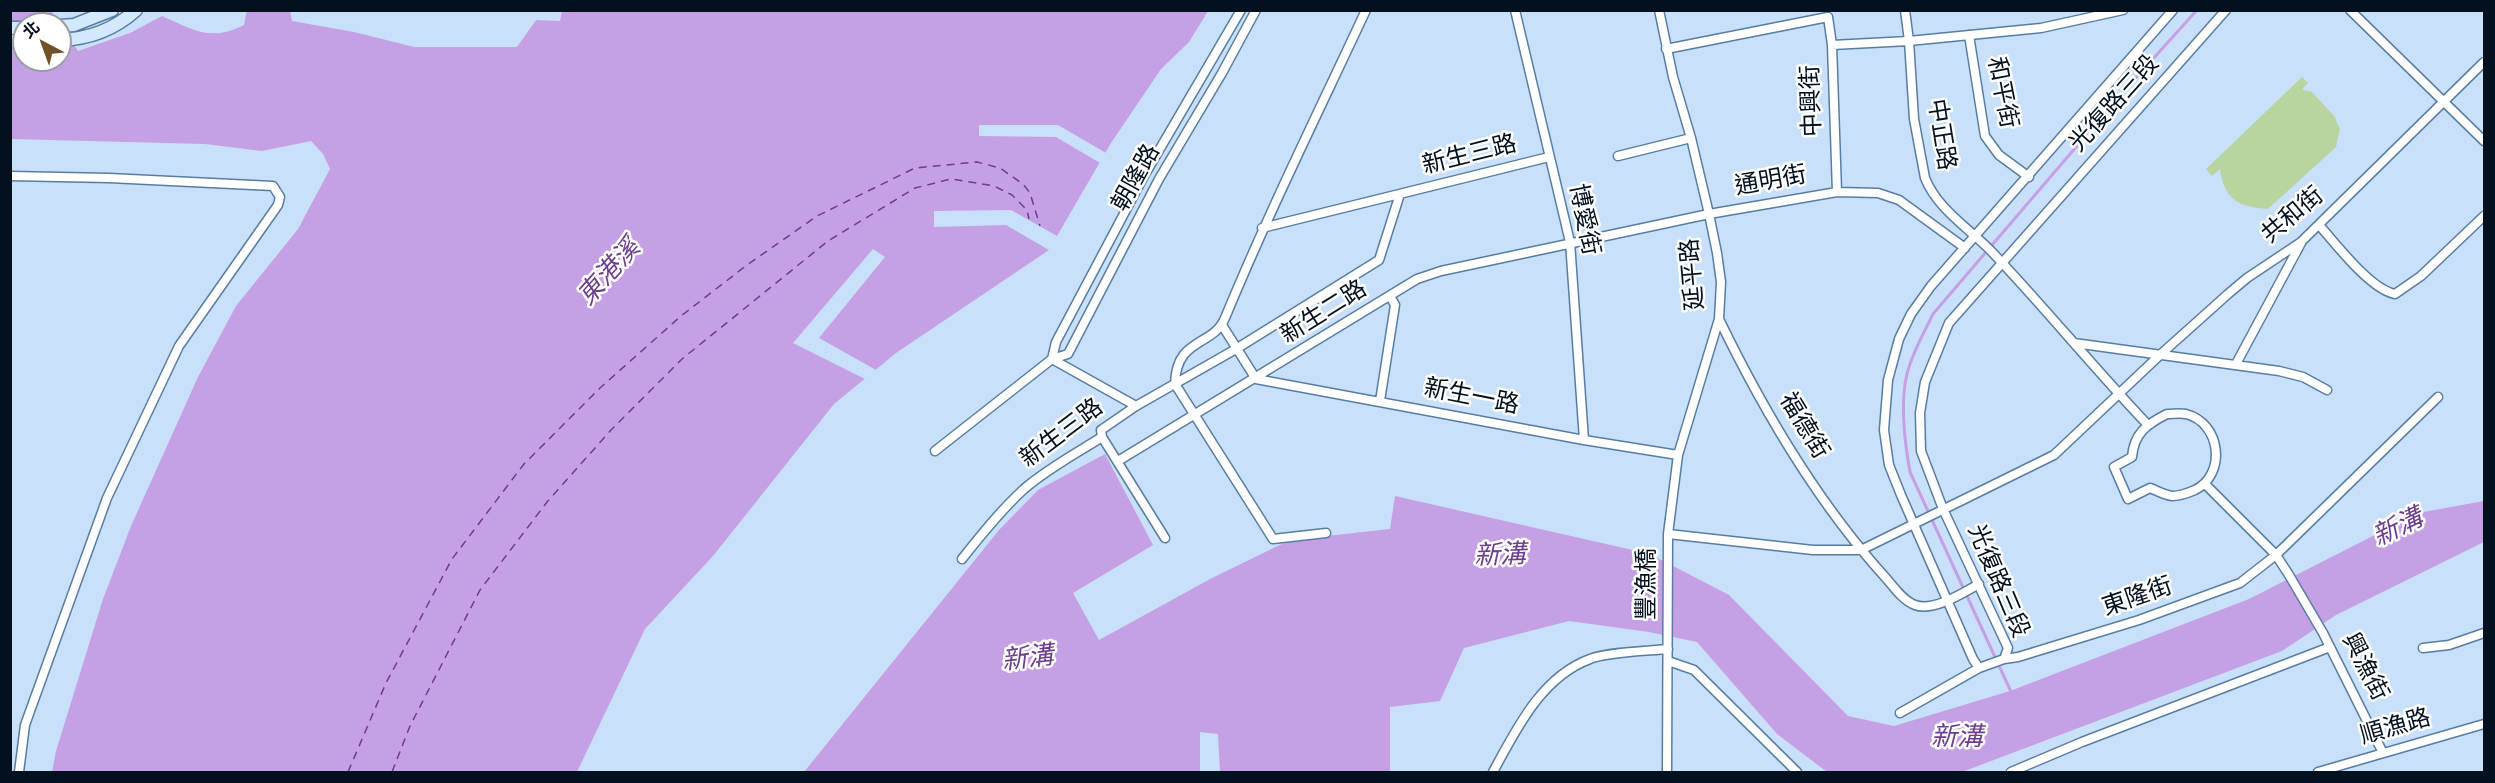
<!DOCTYPE html>
<html>
<head>
<meta charset="utf-8">
<style>
	body { margin:0 }
	#map { position:relative; width:2495px; height:783px; overflow:hidden; background:#c8e0fa; font-family:Spectral,"Noto Sans TC",serif }
	canvas { display:block }
	.frame { position:absolute; inset:0; border:12px solid #03101e; pointer-events:none }
	.north { position:absolute; left:12px; top:12px; width:60px; height:60px; box-sizing:border-box; background:#fefefe; border:2px solid #9a9fa4; border-radius:50%; rotate:319deg; font-size:16px; font-weight:700; line-height:24px; text-align:center; color:#03101e }
	.north::after { content:''; display:block; margin:auto; width:21px; height:27px; background:#725028; clip-path:polygon(50% 0,100% 100%,50% 72%,0 100%) }
</style>
</head>
<body>
<div id="map">
<canvas width="2495" height="783"></canvas>
<div class="frame"></div>
<div class="north">北</div>
</div>
<script>
const ctx = document.querySelector('canvas').getContext('2d');
ctx.lineJoin = 'round';
function paint(path, color) {
  ctx.fillStyle = color;
  ctx.fill(path, 'evenodd');
}
function trace(path, color, width, dash) {
  ctx.strokeStyle = color;
  ctx.lineWidth = width;
  ctx.lineCap = dash ? 'butt' : 'round';
  ctx.setLineDash(dash || []);
  ctx.stroke(path);
}
function write(font, color, halo, rows, align = 'center') {
  ctx.font = font + ' Spectral,"Noto Sans TC",serif';
  ctx.lineWidth = 5;
  ctx.setLineDash([]);
  ctx.textBaseline = 'middle';
  ctx.strokeStyle = halo;
  ctx.fillStyle = color;
  for (const [text, x, y, turn = 0] of rows) {
    ctx.save();
    ctx.translate(x, y);
    ctx.rotate((+turn || 0) * Math.PI / 180);
    ctx.textAlign = isNaN(turn) ? turn : align;
    if (halo) ctx.strokeText(text, 0, 0);
    ctx.fillText(text, 0, 0);
    ctx.restore();
  }
}
paint(new Path2D(`
	M2302,77l6,6 -6,7 10,2 22,24 6,13 -4,18 -68,62c-29,-2 -44,-9 -48,-40l-8,7 -6,-7z`), '#bad4a0');
paint(new Path2D(`
	M37,10l15,2 8,12h-36v36h36v-36l18,27 52,-18 32,-17c32,14 48,26 82,9l3,-15 43,1 2,10 62,11 60,15h103l19,-27 24,1 2,-10h646l-19,31 -28,27 -50,74 -54,93 -46,-26 -77,1v16l72,-2 43,25 -153,103 -62,51 -121,152 -68,73 -68,143h-525l4,-21 47,-152 28,-73 67,-149 38,-71 62,-77 32,-60 -7,-15 -12,-13 -49,10 -57,-7 -194,-5v-128z
	M1105,454l48,91 -80,48 26,47 113,-62 78,-38 100,-11 5,-33 255,58 79,41 119,121 46,10 116,-35 239,-92 169,-86 66,-12v41l-148,73 -54,36 -320,121h-135l-50,-38 -80,-92 -48,-10 -80,-11 -105,27 -24,53 -50,6v65h-170l-2,-38 -18,-2v40h-396l195,-242 39,-40z`), '#c6a0e5');
paint(new Path2D(`
	M979,125h79l48,28 -6,10 -44,-26 -77,-1z
	M873,249l12,8 -66,81 57,32 -11,9 -72,-36z`), '#c8e0fa');
trace(new Path2D(`
	M2012,694l-102,-222c-5,-28 -10,-70 -3,-98 5,-21 17,-41 26,-60l191,-223 73,-81`), '#c6a0e5', 3);
trace(new Path2D(`
	M348,772l38,-89 66,-124 72,-95 76,-76 81,-72 66,-51 70,-49 98,-48 62,-6 23,6 23,16 7,9 10,33
	M392,772l18,-46 70,-136 67,-88 64,-72 71,-71 146,-118 87,-53 36,-9 43,7 18,9 15,15 2,9`), '#6d3e8f', 1.5, [8, 6]);
const street = new Path2D(`
	M1515,10l55,232 14,198
	M1659,10l14,67 18,61 18,76 8,39 4,29 -2,37 -41,136 -10,79 -1,238
	M1905,10l4,31 5,78 11,59c13,32 44,50 67,74 53,56 102,116 155,172
	M2173,10l-242,276 -20,28 -12,25 -11,41 -4,50 5,35 12,30 72,164 6,9 25,-9 4,-11 -65,-139 -22,-58 -1,-38 5,-31 24,-59 277,-313
	M2350,10l134,131
	M1969,35l16,101 14,19 30,22
	M1832,45l5,147
	M1666,49l162,-32 4,28 77,-4 132,-13 82,-18
	M1618,156l73,-18
	M10,176l99,2 164,8 7,11 -2,8 -99,141 -72,152 -82,227 -6,47
	M2319,225c18,20 51,64 76,69l26,-18 63,-60
	M1262,228l287,-71
	M1719,319c44,91 98,183 166,258 8,9 18,24 30,28 18,7 48,-12 64,-21
	M1222,325l34,54 328,61 94,15
	M2074,343l205,28 24,6 24,13
	M1052,359l4,-17 88,-166 97,-166
	M1052,359l84,47
	M2236,364l65,-121
	M1380,401l15,-96 -5,-9
	M2167,414c6,0 13,-1 19,0 35,9 41,60 9,76 -7,3 -15,6 -23,6 -8,-1 -14,-5 -22,-8l-22,11 -14,-32 18,-10c2,-24 15,-33 35,-43z
	M1102,437l-1,-7 35,-24 100,-57 143,-89 21,-66
	M1102,437l63,101
	M935,451l117,-92 16,-5 91,-175 63,-106 34,-63
	M1118,461l299,-182 24,-8 268,-57 128,-22 41,1 21,7 66,48
	M2206,485l70,70 13,20 34,58 60,120
	M1326,533l-53,6 -98,-155c1,-47 38,-37 50,-66 43,-104 93,-205 141,-308
	M1668,534l145,16h48l193,-95 107,-101 67,-60 19,-16 54,-36 183,-180
	M962,559c19,-24 39,-49 62,-70 23,-20 51,-35 78,-52
	M2423,648l26,-3 35,-12
	M2004,659l14,-2 121,-37 101,-37 36,-28 162,-158
	M1668,661l26,9 103,102
	M1900,713l79,-45
	M1493,772c23,-42 48,-95 97,-113 17,-7 58,-8 78,-10
	M2011,772l71,-30 248,-95
	M2318,772l166,-48`);
const secondary = new Path2D(`
	M60,26l14,-1 38,-15
	M10,28h14
	M60,40c28,-1 55,-11 76,-30
	M10,41h14`);
trace(street, '#587da3', 11);
trace(secondary, '#587da3', 15);
trace(street, '#fff', 8);
trace(secondary, '#d3e9fe', 12);
write('24px', '#03101e', '#fefefe', [
	["和平街",2000,93,79],
	["中興街",1814,101,-92],
	["光復路三段",2116,105,-48],
	["中正路",1939,135,81],
	["新生三路",1470,157,-14],
	["朝隆路",1138,179,-61],
	["通明街",1771,183,-10],
	["共和街",2294,217,-40],
	["博愛街",1582,220,79],
	["延平路",1695,274,-95],
	["新生二路",1325,314,-32],
	["新生一路",1471,399,11],
	["福德街",1802,427,59],
	["新生三路",1063,435,-37],
	["光復路三段",1996,582,67],
	["豐漁橋",1649,584,-90],
	["東隆街",2138,599,-19],
	["興漁街",2363,668,63],
	["順漁路",2396,729,-16]
]);
write('italic 26px', '#6d3e8f', '#fefefe', [
	["東港溪",611,274,-48],
	["新溝",2399,530,-26],
	["新溝",1500,558,-2],
	["新溝",1028,661,-7],
	["新溝",1957,740]
]);
</script>
</body>
</html>
